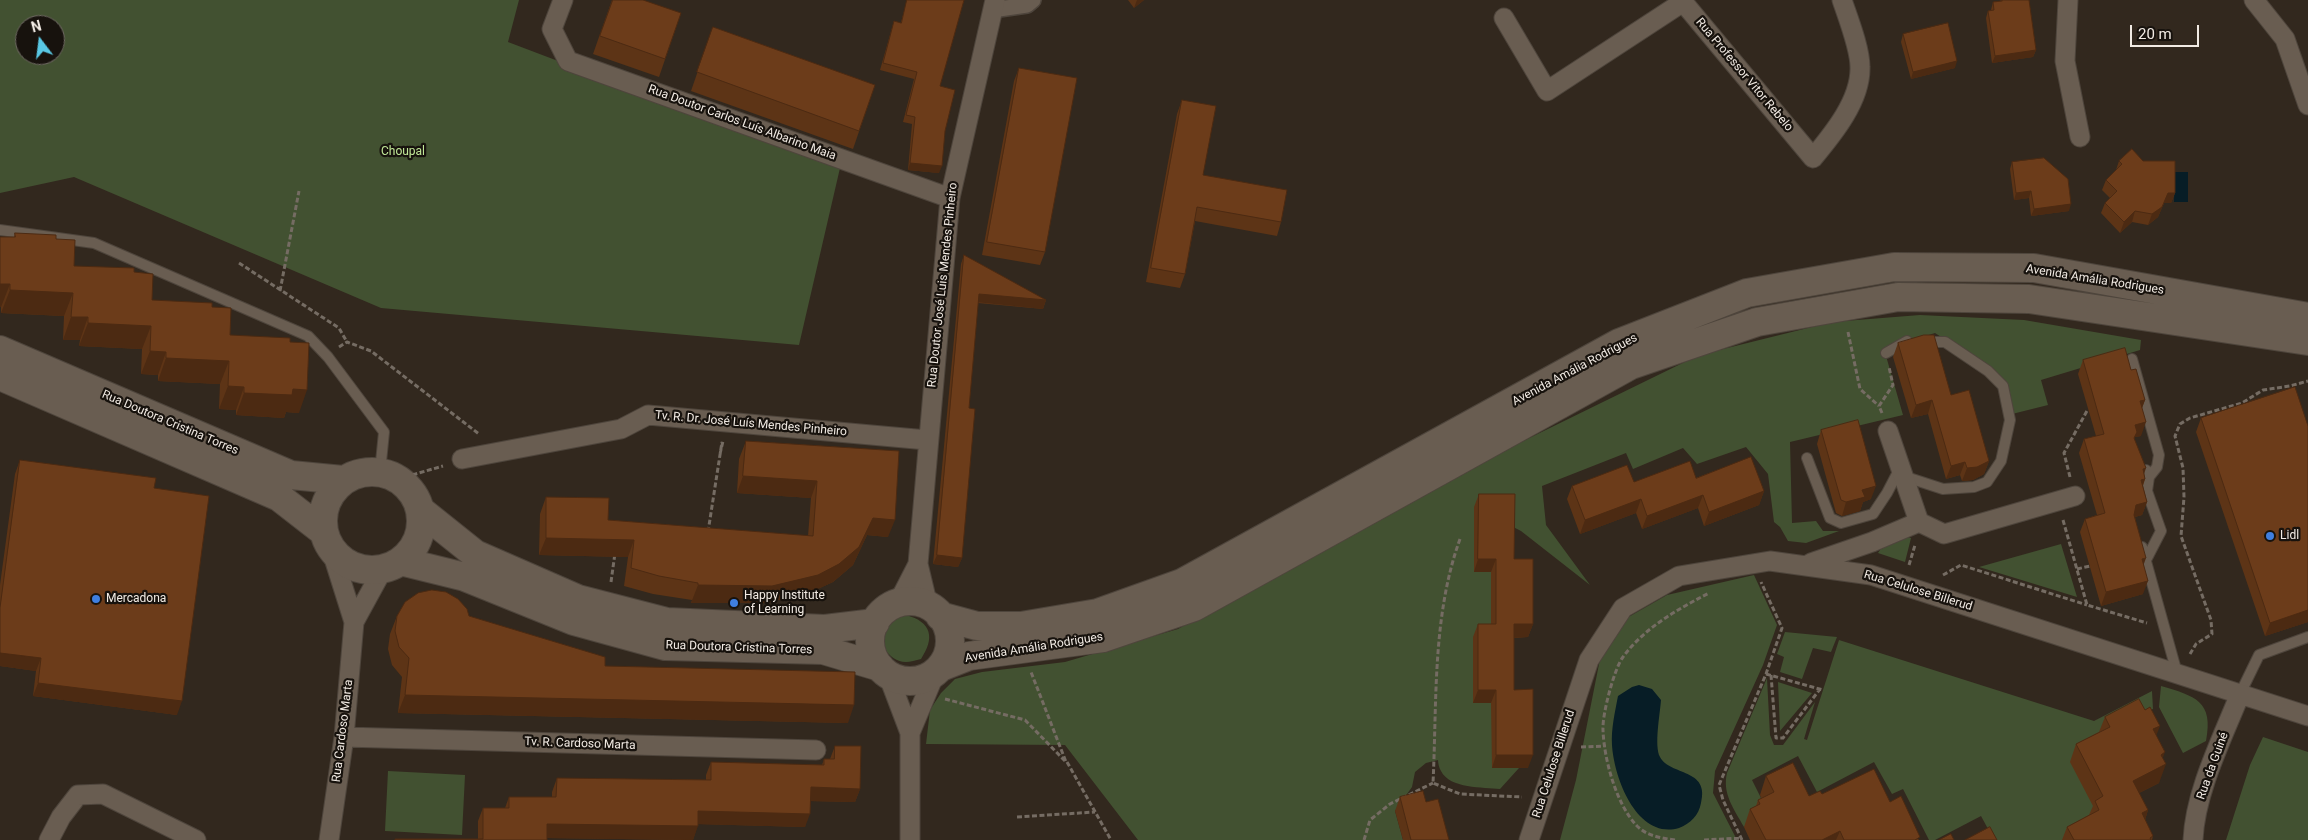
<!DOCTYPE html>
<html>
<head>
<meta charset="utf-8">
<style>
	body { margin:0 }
	#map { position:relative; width:2308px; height:840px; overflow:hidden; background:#32281e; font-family:Roboto,sans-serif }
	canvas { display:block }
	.north { position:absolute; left:15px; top:15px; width:50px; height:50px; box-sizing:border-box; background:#17120d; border:1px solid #6f6963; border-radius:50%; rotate:345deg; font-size:14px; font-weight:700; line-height:20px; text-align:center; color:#f2ebe4 }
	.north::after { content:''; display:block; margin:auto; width:18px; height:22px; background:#59c8e4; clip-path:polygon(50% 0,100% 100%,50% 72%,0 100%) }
	.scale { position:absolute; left:2130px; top:25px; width:69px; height:22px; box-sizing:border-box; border:2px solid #f2ebe4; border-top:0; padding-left:6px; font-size:15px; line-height:18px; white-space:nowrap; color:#f2ebe4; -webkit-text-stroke:4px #17120d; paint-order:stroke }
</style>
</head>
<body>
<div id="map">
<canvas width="2308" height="840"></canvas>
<div class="north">N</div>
<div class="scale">20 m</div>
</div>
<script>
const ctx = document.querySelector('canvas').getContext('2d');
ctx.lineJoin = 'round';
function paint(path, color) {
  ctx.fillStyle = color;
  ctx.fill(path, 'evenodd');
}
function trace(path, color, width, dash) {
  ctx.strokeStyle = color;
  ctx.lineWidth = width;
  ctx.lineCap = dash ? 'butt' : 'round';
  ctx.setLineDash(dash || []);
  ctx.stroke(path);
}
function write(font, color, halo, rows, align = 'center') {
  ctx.font = font + ' Roboto,sans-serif';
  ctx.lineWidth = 4.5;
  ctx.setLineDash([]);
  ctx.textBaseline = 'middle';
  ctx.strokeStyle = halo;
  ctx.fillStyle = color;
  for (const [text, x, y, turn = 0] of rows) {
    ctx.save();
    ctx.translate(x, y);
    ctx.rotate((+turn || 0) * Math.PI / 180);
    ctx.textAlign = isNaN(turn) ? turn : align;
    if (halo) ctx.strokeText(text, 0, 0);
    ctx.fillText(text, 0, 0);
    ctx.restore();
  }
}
paint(new Path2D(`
	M0,0h519l-11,42 332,126 -41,177 -418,-37 -307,-131 -74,16zM25,25h30v30h-30z
	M1920,315l104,5 117,20 -1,10 -99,30 7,25 -36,9 -20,-44 -57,-37 -51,16 19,66 -113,27 2,81 24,-2 7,10h16l-33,12 -18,-2 -8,-14 -6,-5 -6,-48 -22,-27 -49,17 -14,-16 -50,21 -7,-16 -84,33 4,39 44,60 -69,-54 -47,-24v65h17v65l-18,66h18l28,65 -19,21c-17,-2 -50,0 -59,-18 -2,-3 -3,-8 -3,-11l-12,3 -11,9 -3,15 -17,24 8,29h-265l-73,-95 -139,-1 4,-34 11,-17 14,-14 27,-7 83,-10 113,-33 333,-182 188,-92 133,-33z
	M1907,537l4,1 -6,24 -27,-9 4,-6z
	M2061,544l16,53 -98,-30z
	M1754,575l23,50 -14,40 -48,106 -2,22 24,47h-177l16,-60 25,-126 24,-35 42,-24z
	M906,615c26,7 29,23 15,44 -5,1 -11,3 -15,3 -18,0 -31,-23 -21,-37 5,-7 14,-8 21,-10z
	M1785,632l52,5 -6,15 -18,-4 -11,31 -22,-7 4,-15 -7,-3z
	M1839,640l255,81 58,-30 1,18 -29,8 -14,80 -40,43h-76l-13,-24 -46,24h-6l-26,-51 -11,5 -18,-32 -57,30 -19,-36 -46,24 15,30 -13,12 -10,5c-10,-18 -22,-33 -17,-54l40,-95 3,57 4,10h9l32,-43 -11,37 3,1z
	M1778,682l34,11 -32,38z
	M2161,686c34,10 53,15 45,55l-23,12 -24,-46z
	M2263,737l45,15v88h-82l24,-75z
	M388,771l77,4 -3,60 -77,-4z`), '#425131');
paint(new Path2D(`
	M2175,172h13v30h-14z
	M1639,685l13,4 9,11c-1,14 -7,46 -1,57 10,19 50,11 41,46 -2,12 -11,21 -22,25 -42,12 -65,-50 -67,-83 -1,-16 3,-33 6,-49l14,-9z`), '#071d26');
const service = new Path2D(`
	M0,230l94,13 214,93 20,21 56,75 -4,40
	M1886,353l21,-12
	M2132,359l27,96 -2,12 -8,10
	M1807,458l23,60 11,5 32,-9 14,-21 13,-25
	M1903,476l40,13 31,-2 13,-5 14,-21 9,-41 -7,-34 -15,-15 -43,-29h-21
	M2142,547l35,126
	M2146,560l15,-29 -14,-40 2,-14 -3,-7
	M2240,694l19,-39 49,-18`);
const pedestrian = new Path2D(`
	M992,10l35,-5 6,-5`);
const minor = new Path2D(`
	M563,0l-11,29 16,32 382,137
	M2068,0l-3,61 15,76
	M2254,0l31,39 23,66
	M1504,18l43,73 136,-89 130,156c20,-24 48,-58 47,-91 0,-19 -12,-49 -18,-67
	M1888,431l31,91
	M462,459l159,-30 27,-14 279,25
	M1811,563l61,-21 47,-20 25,12 131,-38
	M898,603l20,-39
	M928,606l-10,-42 32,-366 45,-198
	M354,622l29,-53
	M888,675l22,58v107
	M910,733l26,-62
	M344,737l472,13
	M49,840l12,-23 17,-22 25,-1 93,46
	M329,840l15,-103 10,-115 -23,-73
	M1529,840l60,-180 34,-52 56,-32 91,-15 101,14 437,141
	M2193,840c2,-48 29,-101 47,-146`);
const secondary = new Path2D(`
	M0,350l291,125 52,5
	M0,376l279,121 45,35
	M323 521a49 49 0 1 1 98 0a49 49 0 1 1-98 0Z
	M420,510l55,44 103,45 89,23 158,7 50,-6
	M400,561l65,16 109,44 91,25 158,4 57,17
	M870 641a40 40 0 1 1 80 0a40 40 0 1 1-80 0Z
	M940,616l37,10h44l77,-13 84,-30 437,-240 128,-50 147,-26 140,1 274,49
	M941,667l28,-11 134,-18 91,-31 437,-242 126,-43 141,-25 131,2 279,42`);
trace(service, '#4e453c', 12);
trace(pedestrian, '#4e453c', 18);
trace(minor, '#4e453c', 21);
trace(secondary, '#4e453c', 30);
trace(new Path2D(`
	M239,263l100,65 8,14
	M280,291l19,-100
	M1848,332l12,57 19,17
	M339,347l8,-5 24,9 108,83
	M1882,413l-3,-7 14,-21 -4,-18
	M720,454l3,-13
	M2070,477l-6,-24 24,-44
	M398,479l45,-13
	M2063,520l24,85 60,18
	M708,532l14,-90
	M1460,539c-28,77 -23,163 -27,244l27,11 62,3
	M1909,565l6,-20
	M2077,569l13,-3
	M1943,575l18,-10 126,40
	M611,582l4,-29
	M2190,654l6,-10 16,-10 -1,-14 -30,-84 3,-39 -1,-29 -8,-32 5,-12 10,-6 52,-15 21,-13 27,-4 18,-5
	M1766,674l57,16
	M1771,675l5,63h7l37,-49
	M945,699l80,21 41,42 -35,-90
	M1581,747l25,-1
	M1067,762l44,78
	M1017,817l78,-5
	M1364,840l6,-20 20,-16 43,-21
	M1675,840c-14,-2 -28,-4 -38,-14 -21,-22 -33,-67 -34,-96 -1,-15 11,-61 20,-73 21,-29 55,-48 86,-64
	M1704,840l38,-2
	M1742,840l-19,-40 -4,-15 47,-111 16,-46 -21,-46`), '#756c63', 3, [5, 2.5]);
trace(service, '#695d51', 10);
trace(pedestrian, '#695d51', 15);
trace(minor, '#695d51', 19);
trace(secondary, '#695d51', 28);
paint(new Path2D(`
	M612,0l69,13 -22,64 -66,-23z
	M907,0h57l-24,86 5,45 -6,42 -31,-3 4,-46 -9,-2 11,-43 -34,-9 14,-49 7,2z
	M1128,0h16l-10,8z
	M2001,0h28l7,50 -3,7 -41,6 -6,-45 2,-7 3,-1 2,-8 7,-1z
	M713,27l162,58 -22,64 -162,-58z
	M1903,34l52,34 -44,11 -10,-37z
	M1019,68l26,184 -5,13 -58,-10 32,-174z
	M1182,100l21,75 78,47 -4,14 -82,-15 -10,53 -5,14 -34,-6 31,-168z
	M2119,161l56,32 -4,10h-7l-6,14 -10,8 -16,-3 -12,11 -19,-20 4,-10 5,-5 -8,-8 4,-10 10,-10z
	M2012,162l57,49 -38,5 -2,-18 -15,2 -4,-31z
	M15,233l41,6 18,27 60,6 18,28 60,7 18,28 60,7 9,71 -13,-1 -2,6 -48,-3v-5l-17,-1 1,-25 -62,-3v-6l-17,-1 1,-25 -63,-3 1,-6h-17l1,-24 -63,-3v-6h-1v-70h14z
	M964,255l82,45 -3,9 -65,-6 -9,105 -7,150 -4,9 -25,-3 28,-300z
	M1898,343l53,52 38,66 -5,13 -11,6 -11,1 -2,-6 -14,4 -18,-65 -17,4 -18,-61z
	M2083,360l48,10 14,30 -3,8 -1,28 -6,1 -1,2 10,35 1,5 -2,7 4,16 -5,13 -7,2 9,48 -1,29 -42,12 -21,-74 5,-13 12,-4 -18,-62 5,-14 12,-3 -18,-62z
	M2201,418l107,204 -43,14 -69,-204z
	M1821,430l50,69 -8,3 -3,9 -18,5 -6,-3 -19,-69z
	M746,441l153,10 -11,86 -21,-2 -14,30 -20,17 -22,10 -45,11h-75l1,-3 -39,-6 -29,-8 4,-29 -89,-2 1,-41 6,-17 62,23 200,16 3,-38 -74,-5 2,-34z
	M20,460l134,28 23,227 -144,-19 3,-25 -36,-5v-81l15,-111z
	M1696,478l68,13 -5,14 -55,21 -6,-18 -56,21 -6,-16 -56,21 -13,-35 5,-13z
	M1479,494l35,65 19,65 -5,13 -14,1v52l14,78h-36l-1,-65h-18v-66l5,-13h13v-52h-17v-65z
	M397,616h72l136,50 243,57 -450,-10 4,-36 -10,-12 -4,-16 2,-15z
	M2105,717l51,18 7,23 -4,25 -20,10 9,17 -3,10 8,16 -1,4h-90l5,-13 22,-12 4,-9 -23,-44 6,-18 23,-12z
	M835,746l25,43 -5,13 -45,-1 -5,26 -107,-3 -5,16 -146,-2 -69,1v-18l5,-13h22l4,-11h43v-5l5,-14 149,2v-5l5,-13 111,3 2,-6h6z
	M1766,776l43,20 13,-2 68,8 29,38h-169l-6,-13 6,-18 6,-3 2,-6 3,-2 -1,-3z
	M1400,797l26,5 23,38h-46l-8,-29z`), '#5d3416');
paint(new Path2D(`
	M1137,0h7l-10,8z
	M2036,50l-3,7 -41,6 3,-7z
	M1957,61l-2,7 -44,11 2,-7z
	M910,163l32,3 -3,7 -31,-3z
	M2031,191l-2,7 -15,2 2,-7z
	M2168,193h7l-4,10h-7l-6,14 -10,8 4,-11z
	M2071,204l-2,7 -38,5 3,-7z
	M2135,211l-3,11 -12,11 4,-11z
	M0,284h10l-9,23h-1z
	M10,290l63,3 -9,23 -63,-3z
	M979,294l67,6 -3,9 -67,-7z
	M71,317h17l-8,23h-17z
	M88,323l63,3 -9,23 -63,-3z
	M150,351l16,1 -8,23 -17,-1z
	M166,358l63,3 -9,23 -62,-3z
	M228,386l16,1 -8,23 -17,-1z
	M293,389l14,1 -8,23 -13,-1 -2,6 -48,-3 8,-22z
	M1932,400l-4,14 -17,4 5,-13z
	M2145,400l-5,13v-12z
	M2146,422l-5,14 -6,1 -3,9 3,-21z
	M1989,461l-5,13 -11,6 -11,1 5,-13z
	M1965,462l-5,13 -14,4 5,-13z
	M2146,468l-4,12 3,-1 -5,13 -4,2 7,-25z
	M743,476l74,5 -6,17 -74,-5z
	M1876,486l-5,13 -8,3 -3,9 -18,5 4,-14 16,-12z
	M1764,491l-5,14 -55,21 5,-14z
	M1703,495l-5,13 -56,21 5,-13z
	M1641,499l-5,14 -56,21 5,-14z
	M2147,502l-5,13 -11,3 5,-13z
	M873,518l22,2 -7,17 -21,-2 -14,30 -20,17 -22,10 -45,11h-75l7,-18z
	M546,538l88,2 -6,17 -89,-2z
	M937,555l25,3 -4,9 -25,-3z
	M2146,558l-5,14 1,-13z
	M1478,559h18l-5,13h-17z
	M2148,581l-5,13 -42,12 5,-14z
	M2308,610v12l-43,14 5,-13z
	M1514,624h19l-5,13 -19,1z
	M0,653l41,5 -5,13 -36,-5z
	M38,683l144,18 -5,14 -144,-19z
	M1478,690h18l-5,13h-18z
	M405,695l449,10 -6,18 -450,-10z
	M2160,726l-7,18v-15z
	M2165,752l-6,16 7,-4 -7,19 -32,16 6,-18 28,-26z
	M1496,755h37l-5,13h-36z
	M811,787l49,2 -5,13 -49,-1z
	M2148,810l-6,19v-16z
	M698,811l112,3 -5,13 -112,-3z
	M547,824l151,2 -5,14 -151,-2z
	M1840,831l-4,9h-14z`), '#4c2a12');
const building = new Path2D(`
	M613,0h30l38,13 -16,46 -65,-23z
	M907,0h57l-24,86 15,4 -10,41 -3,35 -32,-3 5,-46 -9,-2 11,-43 -34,-9 11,-42 7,2z
	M2002,0h27l7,50 -41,6 -7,-45 6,-1 -1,-8 9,-1z
	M1948,23l9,38 -44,11 -10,-38z
	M713,27l162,58 -16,46 -162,-59z
	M1019,68l58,10 -32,174 -58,-10z
	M1182,100l34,6 -13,69 84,15 -6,32 -84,-15 -12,67 -34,-6z
	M2132,149l11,12h32v32h-7l-6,14 -10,7 -17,-3 -11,11 -19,-19 12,-12 -11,-11 16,-16 -3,-3z
	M2044,158l24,21 3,25 -37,5 -3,-18 -15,2 -4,-31z
	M15,233l41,2v4l19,1 -1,26 60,2v4l19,2 -1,26 60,3v4l19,1 -1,27 60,3v4l19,1 -2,47 -14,-1 -1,6 -48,-2v-6l-16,-1 1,-25 -63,-3v-6l-16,-1 1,-25 -63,-3v-6h-17l2,-24 -63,-3v-6h-10v-47h15z
	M964,255l82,45 -67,-6 -10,114 6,1 -13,149 -25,-3z
	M1924,335h10l17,60 18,-5 20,71 -12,6 -10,1 -2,-6 -14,4 -19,-66 -16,5 -18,-62z
	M2125,348l6,22 5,-1 9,31 -5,1 6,21 -11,3 2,7 -3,6 12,30 -3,1 2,10 -4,1 6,22 -11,3 -2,10 12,43 -4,1 6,22 -42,11 -21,-73 20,-6 -21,-74 20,-5 -21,-74z
	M2295,387l13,39v184l-38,13 -69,-205z
	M1858,420l18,66 -14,4 3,7 -19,5 -5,-2 -20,-70z
	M746,441l153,10 -4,69 -22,-2 -14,29 -20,17 -21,11 -46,11 -74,-1v-2l-39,-7 -28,-8 3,-28 -88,-2v-41l63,1 -1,22 205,16 4,-55 -74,-5z
	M1751,457l13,34 -55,21 -6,-17 -56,21 -6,-17 -56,21 -13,-34 55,-21 7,17 56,-21 6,17z
	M20,460l136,18 -2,10 55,8 -27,205 -144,-18 3,-25 -41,-5v-45z
	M1479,494h36l-1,65h19v65h-19v66l19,-1v66h-37v-65h-18v-66h18v-65h-18z
	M432,590l14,2 12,7 9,10 2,7 136,41v9l250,6 -1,33 -449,-10 4,-37 -10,-11 -4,-16 2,-15 8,-14 13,-9z
	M2139,699l6,11 5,-3 10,19 -7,3 12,23 -4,3 5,9 -33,17 15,29 -6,3 11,23 -3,2 1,2h-77l-7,-13 32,-17 -4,-9 8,-5 -27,-52 34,-17 -5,-10z
	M835,746h26l-1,43 -49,-2 -1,27 -112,-3v15l-151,-2v16h-152v-1h88v-31h26v-11h47l1,-19 154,2v-18l113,3v-6h10z
	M1793,763l16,33 11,-5 2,3 52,-25 16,33 11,-6 19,41 -5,3h-71l-4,-9 -18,9h-56l-16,-31 10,-5 -2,-4 16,-8 -8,-16z
	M1423,791l3,11 12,-3 11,41h-38l-11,-43z
	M1990,827l7,13h-32z
	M1951,834l3,6h-15z`);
paint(building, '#6c3c1a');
trace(building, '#4c2a12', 1);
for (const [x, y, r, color] of [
	[2270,536,5,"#3f7fe0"],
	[96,599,5,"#3f7fe0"],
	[734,603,5,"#3f7fe0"]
]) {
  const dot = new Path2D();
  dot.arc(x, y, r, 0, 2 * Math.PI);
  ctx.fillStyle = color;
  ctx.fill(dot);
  trace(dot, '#17120d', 2);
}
write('12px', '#f2ebe4', '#17120d', [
	["Rua Professor Vitor Rebelo",1744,75,50],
	["Rua Doutor Carlos Luís Albarino Maia",742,123,20],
	["Avenida Amália Rodrigues",2095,280,9],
	["Rua Doutor José Luis Mendes Pinheiro",943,285,-84],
	["Avenida Amália Rodrigues",1575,370,-28],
	["Rua Doutora Cristina Torres",170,423,23],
	["Tv. R. Dr. José Luís Mendes Pinheiro",751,424,5],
	["Rua Celulose Billerud",1918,591,17],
	["Rua Doutora Cristina Torres",739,648,2],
	["Avenida Amália Rodrigues",1034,648,-9],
	["Rua Cardoso Marta",343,731,-83],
	["Tv. R. Cardoso Marta",580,744,2],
	["Rua Celulose Billerud",1554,764,-72],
	["Rua da Guiné",2213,766,-70]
]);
write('12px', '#c0e797', '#17120d', [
	["Choupal",403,152]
]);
write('12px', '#f2ebe4', '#17120d', [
	["Lidl",2280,536],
	["Happy Institute",744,596],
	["of Learning",744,610],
	["Mercadona",106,599]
], 'left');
</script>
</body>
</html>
